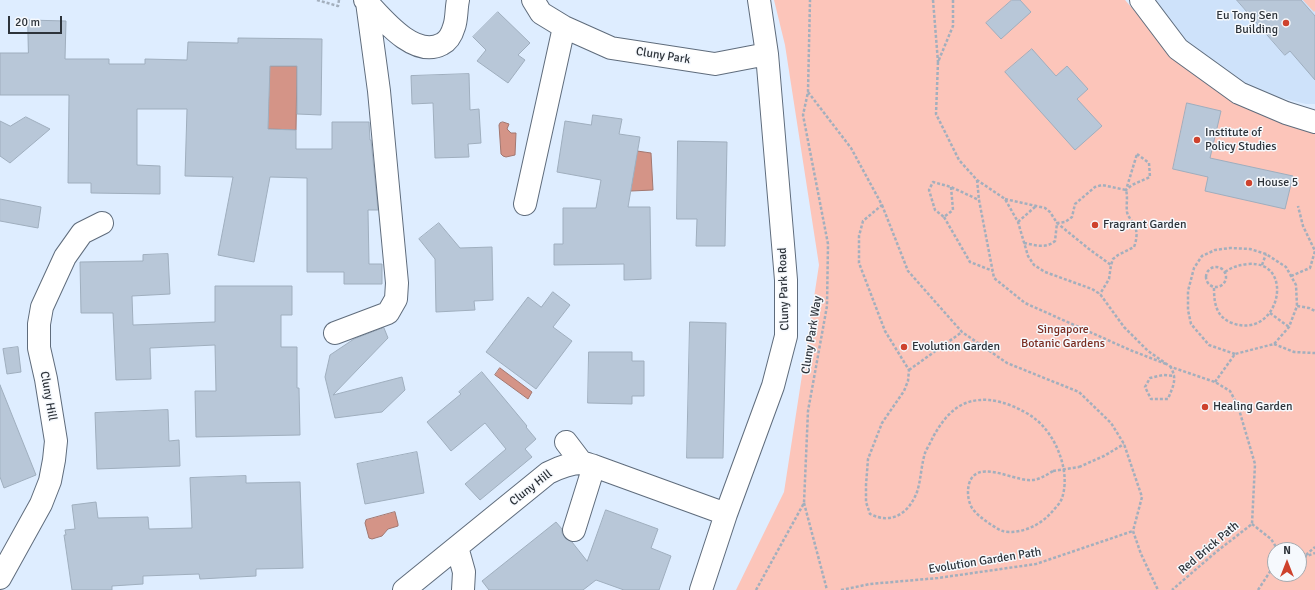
<!DOCTYPE html>
<html>
<head>
<meta charset="utf-8">
<style>
	body { margin:0 }
	#map { position:relative; width:1315px; height:590px; overflow:hidden; background:#deedff; font-family:Signika,sans-serif }
	canvas { display:block }
	.north { position:absolute; left:1267px; top:542px; width:40px; height:40px; box-sizing:border-box; background:#f6f9fd; border:1px solid #a6aaaf; border-radius:50%; rotate:0deg; font-size:11px; font-weight:700; line-height:16px; text-align:center; color:#2d333a }
	.north::after { content:''; display:block; margin:auto; width:14px; height:18px; background:#ce422d; clip-path:polygon(50% 0,100% 100%,50% 72%,0 100%) }
	.scale { position:absolute; left:8px; top:16px; width:54px; height:18px; box-sizing:border-box; border:2px solid #2d333a; border-top:0; padding-left:5px; font-size:12px; line-height:14px; white-space:nowrap; color:#2d333a; -webkit-text-stroke:3px #f6f9fd; paint-order:stroke }
</style>
</head>
<body>
<div id="map">
<canvas width="1315" height="590"></canvas>
<div class="north">N</div>
<div class="scale">20 m</div>
</div>
<script>
const ctx = document.querySelector('canvas').getContext('2d');
ctx.lineJoin = 'round';
function paint(path, color) {
  ctx.fillStyle = color;
  ctx.fill(path, 'evenodd');
}
function trace(path, color, width, dash) {
  ctx.strokeStyle = color;
  ctx.lineWidth = width;
  ctx.lineCap = dash ? 'butt' : 'round';
  ctx.setLineDash(dash || []);
  ctx.stroke(path);
}
function write(font, color, halo, rows, align = 'center') {
  ctx.font = font + ' Signika,sans-serif';
  ctx.lineWidth = 3;
  ctx.setLineDash([]);
  ctx.textBaseline = 'middle';
  ctx.strokeStyle = halo;
  ctx.fillStyle = color;
  for (const [text, x, y, turn = 0] of rows) {
    ctx.save();
    ctx.translate(x, y);
    ctx.rotate((+turn || 0) * Math.PI / 180);
    ctx.textAlign = isNaN(turn) ? turn : align;
    if (halo) ctx.strokeText(text, 0, 0);
    ctx.fillText(text, 0, 0);
    ctx.restore();
  }
}
paint(new Path2D(`
	M1149,0h166v104h-9l-57,-14 -64,-45z`), '#cee2fa');
paint(new Path2D(`
	M774,0h351l42,48 148,79v463h-579l48,-98 35,-227 -34,-220zM1275,550h24v24h-24z
	M1303,0h12v11l-1,1z`), '#fcc5ba');
const water = new Path2D(`
	M270,66h27l-1,64 -28,-1z
	M503,122l6,2 -2,5 4,4h5l-1,22 -9,2 -3,-1 -2,-2 -2,-29 1,-2z
	M637,151l14,2 2,37 -22,1z
	M500,368l32,24 -4,7 -33,-24z
	M395,512l3,12v2l-10,3 -6,7 -10,3 -3,-1 -4,-15 1,-3z`);
paint(water, '#d49487');
trace(water, '#a27770', 1);
const building = new Path2D(`
	M1012,0h8l11,12 -30,27 -15,-16z
	M1237,0h64l14,16v64l-25,-29 -5,4z
	M498,12l32,31 -12,12 7,5 -17,23 -31,-22 9,-11 -13,-13z
	M28,20l38,1 -1,38h44v5h36v-5l42,1 1,-18 50,1v-5l84,1 -1,76 -24,-1v-48h-27l-2,63 28,1v19h36v-27h37l1,18h1l7,70h-10l1,54h13v20h-38v-12h-37v-94l-37,-1 -16,85 -36,-7 15,-78 -48,-1 2,-67h-50v56l23,1v28l-69,-1v-10h-23l1,-88h-69v-42h28z
	M1032,49l24,27 11,-10 21,23 -11,10 25,27 -27,24 -70,-78z
	M469,74l1,36 9,-1 2,34 -13,1 1,13 -34,1 -2,-55 -21,1 -1,-28z
	M1187,103l34,8 -11,47 83,18 -8,33 -80,-18 3,-14 -35,-8z
	M593,115l29,4 -3,15 21,3 -12,70h22l1,72 -27,1v-16l-70,1v-21h9v-36h33l5,-28 -44,-8 8,-51 26,4z
	M26,117l24,12 -40,34 -10,-7v-35l10,5z
	M678,141l49,1 -2,104h-29l1,-27h-20z
	M0,199l41,8 -3,21 -38,-7z
	M439,223l21,25 32,-1 1,53 -19,1 1,9 -39,2 -1,-53 -16,-20z
	M168,254l2,40 -38,2 1,29 82,-3v-36h77v29h-11v32h16v41h2l1,47 -104,2 -1,-46h21l-1,-46 -65,3 1,31 -35,1 -3,-67h-32l-1,-51 63,-1v-6z
	M553,292l17,13 -17,22 19,14 -36,48 -50,-37 42,-55 13,10z
	M690,322l36,1 -3,135h-36z
	M384,328l4,10 -55,57 69,-18 3,13 -23,22 -47,6 -10,-41 5,-22 24,-16z
	M18,347l3,25 -14,2 -4,-25z
	M589,352h43v9h12v35h-12v8l-44,-1z
	M482,372l45,54 -1,1 10,12 -11,10 7,8 -52,43 -15,-16 41,-35 -21,-26 -34,28 -24,-29 34,-28 -2,-2z
	M0,385l36,90 -32,13 -4,-11z
	M168,410l1,31 10,-1 1,26 -83,3 -2,-56z
	M417,452l7,41 -59,11 -8,-40z
	M246,476v7l54,-1 3,86 -47,1v7l-56,3 -1,-5 -56,2v8l-31,2v4h-40l-8,-55h2l-1,-5 10,-1 -3,-24 24,-3 2,16 50,-1 1,12 43,-1 -2,-50z
	M606,510l52,19 -7,19 20,8 -12,34h-35l-28,-10 -13,10h-94l-7,-9 74,-59 6,7v4l3,5 7,4 15,19z`);
paint(building, '#b8c7d8');
trace(building, '#9faebe', 1);
const minor = new Path2D(`
	M365,0c17,18 49,59 77,44 6,-3 10,-10 12,-17 3,-8 2,-18 4,-27
	M533,0l8,13 23,14 47,21 104,16 52,-10
	M1141,0l37,49 61,44 47,20 29,9
	M525,204l39,-177
	M335,333l53,-20 8,-14 1,-16 -18,-192 -12,-89
	M566,442l16,21
	M574,530l20,-64
	M457,547l7,25 -1,18
	M0,578l41,-74 9,-23 4,-21 2,-19 -10,-62 -7,-31v-24l3,-17 23,-50 17,-24 20,-10
	M404,590l144,-117c10,-5 22,-10 34,-10 4,0 8,2 12,3l132,48
	M701,590l25,-76 47,-128 13,-50v-56l-19,-226 -8,-54`);
trace(minor, '#5f6c7c', 24);
trace(new Path2D(`
	M317,0l21,6 1,-6
	M933,0l5,62
	M953,0v26l-15,36 -2,52 23,46 18,20 28,19 13,23 10,34 6,9 11,7 47,17 8,5 24,33 24,24 23,16 44,15 15,9 8,15 17,58 -3,60 -36,28 -44,38
	M808,92l43,56 31,57 -19,16 -4,15v27l26,68 24,39 -1,11 -4,10 -22,32 -14,36 -2,26v17l4,12c22,11 39,-1 47,-22 4,-12 4,-26 8,-39 2,-5 6,-11 8,-16 13,-23 27,-39 56,-37 14,1 33,9 45,18 22,16 37,54 28,80 -2,6 -7,10 -11,15 -10,11 -24,18 -39,19 -3,0 -7,0 -9,-1 -5,-1 -9,-5 -13,-7 -7,-5 -13,-9 -18,-16 -4,-7 -5,-16 -3,-24 7,-25 41,-5 59,-4 9,1 17,-4 25,-9
	M1137,154l12,9 1,14 -18,8 -6,5z
	M977,180l2,20 15,78 31,25 105,47 36,14
	M951,187l2,23 -9,7 -9,-7 -6,-20 4,-8 18,5 28,13
	M1005,199l40,9 5,4 7,11 32,26 22,16
	M882,205l26,66 54,61 45,31 72,29 32,31 13,21 18,53 -9,34
	M944,217l26,45 23,9
	M1018,222l18,-16
	M1024,243c11,2 22,6 31,-2l2,-18 8,-1 7,-5 3,-13 20,-17 7,-2 24,5c2,7 0,15 1,22 1,5 4,7 6,11 5,7 4,16 1,24l-16,8 -5,4 -2,6 -2,14 -9,15
	M1262,265l4,-11
	M1206 277a10 10 0 1 1 20 0a10 10 0 1 1-20 0Z
	M1291,276l19,-8 5,-17 -12,-25 -5,-20
	M1214,288c0,15 2,29 18,35 47,18 65,-63 16,-59 -9,1 -16,3 -23,8
	M1270,313l19,14
	M1274,344l20,8 21,1
	M1235,354l-26,-9 -18,-21 -3,-14v-19l6,-23 8,-12 13,-6 15,-2 20,1 16,5 20,13 10,18 1,21
	M1170,366c8,13 3,20 -2,33h-17l-6,-12 5,-9 13,-3 12,1
	M909,370l53,-38
	M1215,382l20,-28 39,-10 15,-17 8,-21 12,2 6,3
	M1079,467l25,-11 20,-12
	M804,503l23,87
	M1252,524l19,15 7,11
	M1133,531l8,23 17,36
	M1306,555l9,-8
	M1299,556l5,1 11,-4
	M756,590l48,-87 4,-92 19,-105 1,-62 -25,-129 5,-23 2,-92
	M841,590l29,-6 68,-6 98,-14 97,-33
	M1258,590l17,-26`), '#a3afbd', 2.5, [3, 2]);
trace(minor, '#fff', 22);
trace(new Path2D(`
	M1053,471l26,-4`), '#a3afbd', 2.5, [3, 2]);
for (const [x, y, r, color] of [
	[1286,23,4,"#ce422d"],
	[1197,140,4,"#ce422d"],
	[1249,183,4,"#ce422d"],
	[1095,225,4,"#ce422d"],
	[904,347,4,"#ce422d"],
	[1205,407,4,"#ce422d"]
]) {
  const dot = new Path2D();
  dot.arc(x, y, r, 0, 2 * Math.PI);
  ctx.fillStyle = color;
  ctx.fill(dot);
  trace(dot, '#f6f9fd', 1.5);
}
write('12px', '#2d333a', '#f6f9fd', [
	["Eu Tong Sen",1278,16,"right"],
	["Building",1278,30,"right"],
	["Institute of",1205,133],
	["Policy Studies",1205,147],
	["House 5",1257,183],
	["Fragrant Garden",1103,225],
	["Evolution Garden",912,347],
	["Healing Garden",1213,407]
], 'left');
write('12px', '#2d333a', '#f6f9fd', [
	["Cluny Park",663,56,9],
	["Cluny Park Road",784,289,-92],
	["Cluny Park Way",812,335,-81],
	["Cluny Hill",48,396,80],
	["Cluny Hill",531,488,-38],
	["Red Brick Path",1209,548,-40],
	["Evolution Garden Path",985,561,-9]
]);
write('12px', '#7b2e22', '#f6f9fd', [
	["Singapore",1063,330],
	["Botanic Gardens",1063,344]
]);
</script>
</body>
</html>
